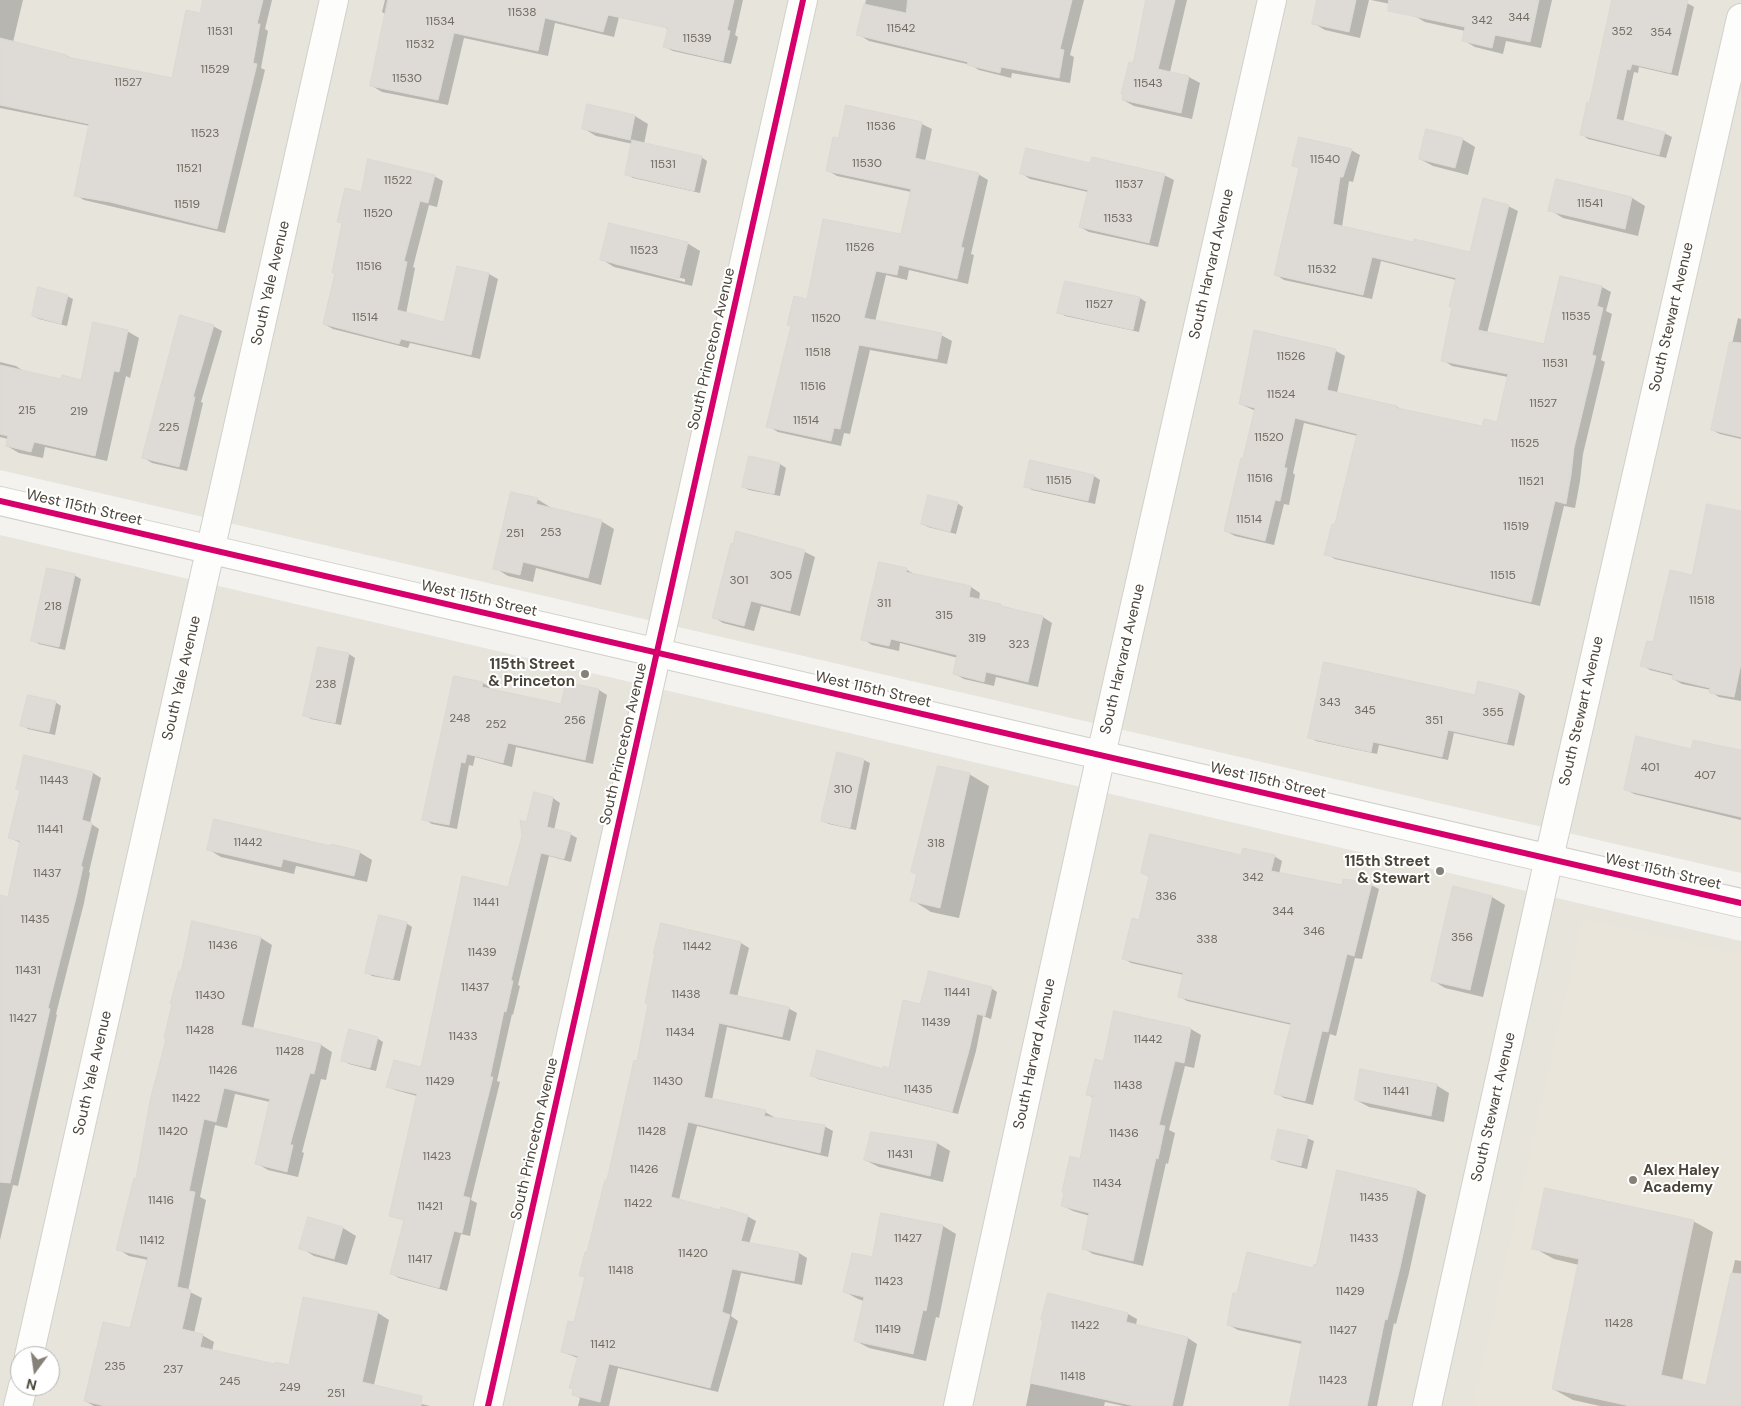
<!DOCTYPE html>
<html>
<head>
<meta charset="utf-8">
<style>
	body { margin:0 }
	#map { position:relative; width:1741px; height:1406px; overflow:hidden; background:#f4f2ee; font-family:"DM Sans",sans-serif }
	canvas { display:block }
	.north { position:absolute; left:10px; top:1346px; width:50px; height:50px; box-sizing:border-box; background:#fff; border:1px solid #b7b4b0; border-radius:50%; rotate:194deg; font-size:14px; font-weight:700; line-height:20px; text-align:center; color:#4b4439 }
	.north::after { content:''; display:block; margin:auto; width:18px; height:22px; background:#868178; clip-path:polygon(50% 0,100% 100%,50% 72%,0 100%) }
</style>
</head>
<body>
<div id="map">
<canvas width="1741" height="1406"></canvas>
<div class="north">N</div>
</div>
<script>
const ctx = document.querySelector('canvas').getContext('2d');
ctx.lineJoin = 'round';
function paint(path, color) {
  ctx.fillStyle = color;
  ctx.fill(path, 'evenodd');
}
function trace(path, color, width, dash) {
  ctx.strokeStyle = color;
  ctx.lineWidth = width;
  ctx.lineCap = dash ? 'butt' : 'round';
  ctx.setLineDash(dash || []);
  ctx.stroke(path);
}
function write(font, color, halo, rows, align = 'center') {
  ctx.font = font + ' "DM Sans",sans-serif';
  ctx.lineWidth = 4;
  ctx.setLineDash([]);
  ctx.textBaseline = 'middle';
  ctx.strokeStyle = halo;
  ctx.fillStyle = color;
  for (const [text, x, y, turn = 0] of rows) {
    ctx.save();
    ctx.translate(x, y);
    ctx.rotate((+turn || 0) * Math.PI / 180);
    ctx.textAlign = isNaN(turn) ? turn : align;
    if (halo) ctx.strokeText(text, 0, 0);
    ctx.fillText(text, 0, 0);
    ctx.restore();
  }
}
paint(new Path2D(`
	M0,0h1741v873l-1741,-403z
	M0,535l1741,406v465h-1741zM20,1356h30v30h-30z`), '#e7e4dc');
paint(new Path2D(`
	M1583,919l158,36v451h-268z`), '#eae5da');
paint(new Path2D(`
	M0,0h23l-10,42 54,14 6,3 100,21 28,-66 4,-14h67l-7,29 3,2 -7,37 4,2 -40,163 -141,-33 -8,-5 14,-69 -90,-18z
	M385,0h212l24,9 -7,28 -59,-14 -7,33 -84,-18 -16,67 -66,-13 -10,-6 15,-71 -5,-3z
	M666,0h77l-8,35 3,2 -7,27 -58,-13 -8,-4 4,-17 -8,-5z
	M866,0h218l-14,55 4,2 -4,26 -58,-10 -1,5 -32,-8 -8,-5 -102,-24 -11,-7z
	M1147,0h40l-17,72 19,5 11,6 -8,36 -58,-13 -11,-6 10,-36z
	M1319,0h50l-9,38 -35,-8 -12,-7z
	M1371,0h181l-11,48 -35,-7 -3,13 -28,-7 -12,-7 2,-9 -40,-9 -12,-7 1,-6z
	M1613,0h61l13,3 7,4 -16,69 -39,-9 -1,6 -4,-1 -11,51 41,10 8,4 -6,21 -78,-19 -7,-5 9,-30z
	M847,106l75,18 10,5 -7,32 53,13 10,6 -17,74 3,1 -6,29 -59,-14 -2,10 -21,-5 -11,47 66,13 11,6 -5,23 -77,-14 -20,84 -6,-1 -3,13 -63,-14 -10,-6 24,-99 -3,-2 19,-25 94,-64 9,-44 -74,-16 -10,-6 12,-31z
	M635,116l13,8 -4,20 57,13 6,4 -7,32 -67,-15 -7,-4 7,-30 -37,-8 -13,-8z
	M1462,139l13,8 -7,28 -35,-9 -13,-7z
	M1351,150l9,5 -7,27 -4,-1 -7,46 72,16 57,10 37,-47 10,5 -31,122 58,13 57,-59 9,5 -5,19 6,3 -11,46 4,2 -22,92 -3,27 -5,27 -11,-2 -24,100 -205,-47 -9,-5 9,-28 23,-90 -54,-13 -11,50 2,2 -6,30 -5,-1 -10,41 -39,-9 -9,-5 30,-120 -16,-7 96,-53 9,5 -8,37 60,14 6,3 80,17 15,-3 10,-47 -56,-11 -9,-6 11,-52 2,-28 -75,-19 -9,38 -88,-19 -9,-6 25,-105 -7,-4z
	M1091,165l73,10 10,5 -16,67 -69,-15 -9,-5 8,-35 -58,-13 -9,-6z
	M434,176l9,5 -6,26 -8,-2 -16,62 2,1 -9,46 39,9 44,-49 9,5 -18,80 -70,-16 -2,5 -75,-19 -9,-5 13,-50 -4,-2 28,-78z
	M1632,198l13,8 -7,30 -75,-18 -13,-8z
	M687,243l13,8 -8,35 -78,-19 -13,-8zM614,262l71,17v3l-71,-18z
	M67,296l6,3 -6,27 -28,-7 -6,-3z
	M1140,298l6,4 -7,30 -74,-16 -6,-4z
	M1738,318l3,1v120l-21,-5 -8,-4z
	M213,326l9,5 -21,71 2,1 -16,68 -35,-8 -8,-5z
	M127,331l12,7 -9,40 -4,-2 -19,85 -62,-14 -2,11 -24,-5 -12,-7 1,-7 -8,-2v-75l16,4 9,6 37,8 20,2z
	M750,457l30,7 6,4 -6,28 -31,-6 -6,-3z
	M1031,462l63,14 6,4 -5,24 -63,-14 -7,-4z
	M537,499l13,8v1l51,13 13,8 -13,56 -65,-17 -3,14 -25,-6 -13,-8z
	M957,503l6,4 -7,27 -28,-7 -6,-3z
	M1741,513v188l-22,-4 -8,-5v-2l-29,-6 -9,-5 1,-3 -24,-6 -8,-5 51,-89z
	M771,543l34,9 10,5 -15,59 -39,-10 -7,25 -31,-8 -10,-6z
	M880,563l27,7 9,5 55,12 9,6 -1,7 64,17 9,6 -14,64 -42,-10 -2,9 -30,-7 -9,-5 3,-16 -58,-15 -1,8 -27,-6 -9,-6z
	M74,575l7,4 -16,71 -26,-6 -7,-4z
	M349,654l6,4 -14,67 -30,-6 -7,-4z
	M483,683l8,5 -1,2 72,16 37,-16 8,5 -14,69 -77,-17 -4,20 -37,-10 -2,9 -4,-1 -12,64 -25,-5 -8,-5z
	M1479,683l40,9 6,4 -11,50 -60,-13 -6,27 -69,-15 -2,9 -61,-13 -6,-4 166,-41z
	M55,702l6,4 -6,29 -27,-6 -6,-4z
	M1741,749v71l-107,-26 -9,-5 67,-39 49,1z
	M838,754l26,6 6,3 -14,67 -27,-6 -7,-3z
	M93,773l8,5 -11,45 9,6 -10,43 1,1 -6,30 -28,111 1,1 -39,171 -5,-1 -13,55v-343l9,2 12,-56 -11,-5 11,-47 -4,-3z
	M969,774l20,12 -30,132 -28,-6 -19,-12 6,-25 -6,-3z
	M534,794l19,4 7,5 -6,27 16,4 7,4 -6,24 -22,-6 -31,129 2,1 -7,29 -1,-1 -15,67 3,1 -29,118 6,3 -7,33 -9,-2 -14,57 -48,-13 -7,-4 13,-53 -14,-6 26,-119 -22,-6 -7,-4 34,-18 87,-180z
	M332,848l27,4 13,8 -5,22 -71,-16 -2,8 -73,-17 -13,-8z
	M1274,856l8,5 -3,13 64,13 28,-2 8,4 -17,70 -7,-1 -19,78 -6,-2 -17,71 -29,-7 -8,-5 16,-68 -105,-24 -8,-5 5,-21 -53,-12 -8,-5 17,-36 10,-45 -8,-4 100,-16z
	M1454,888l38,9 13,8 -22,92 -38,-9 -13,-8z
	M193,923l68,15 11,7 -19,84 68,16 11,7 -6,28 -5,-1 -19,73 2,1 -6,24 -30,-7 -12,-7 14,-61 -35,-8 -8,34 -12,-3 -15,72 6,3 -18,91 14,7 -8,35 8,2 12,7 -2,9 64,15 14,1 14,-69 74,15 11,7 -15,65 43,18 13,3h-336l-9,-5 46,-71 17,-70 -19,-4 -11,-7 19,-69z
	M406,923l6,4 -12,54 -28,-5 -6,-4z
	M741,943l8,5 -12,49 51,11 9,5 -7,28 -63,-14 -15,73 53,12 9,5 -1,2 51,7 9,5 -5,26 -131,-31 -18,74 42,12 26,4 9,5 -7,23 50,9 8,5 -5,27 -61,-12 -10,43 7,5 -20,71 -100,-24 -9,38h-31l2,-8 -7,-4 5,-36 -16,-6 13,-28 11,-46 -5,-3 27,-93 30,-120z
	M991,988l6,4 -6,27 -8,-3 -7,35 -18,63 -140,-35 -6,-3 78,-7 31,-64z
	M1191,1029l10,6 -7,33 -9,-2 -16,64 6,3 -7,31 -2,-1 -23,103 -50,-12 -10,-6 7,-32 -17,-5 -10,-5 18,-46 13,-62 -7,-4 17,-31z
	M377,1038l6,4 -7,29 -27,-7 -6,-3z
	M1436,1085l13,8 -5,29 -75,-15 -13,-7z
	M872,1134l65,9 13,8 -7,31 -64,-15 -14,-7z
	M1307,1138l7,3 -7,28 -29,-7 -6,-4z
	M1338,1171l79,19 9,5 -17,78 -13,51 -2,-1 -17,83h-87l12,-62 -64,-14 -9,-5 88,-58z
	M882,1214l61,12 13,8 -17,84 -3,-1 -10,44 -57,-13 -13,-7 8,-40 -6,-2 -13,-7 28,-33z
	M309,1219l34,9 13,8 -9,29 -33,-9 -13,-8z
	M1693,1221l20,11 -31,149 25,5 28,-126 6,1v145h-141l-27,-6 -20,-11 26,-124 -25,-6 -20,-11z
	M1049,1295l79,19 9,5 -1,6 52,13 9,6 -14,62h-59l-19,-4 -1,4h-78z`), '#0003');
const building = new Path2D(`
	M203,0h60l-6,24h3l-7,39 4,1 -40,165 -107,-27 -36,-6 15,-72 -89,-19v-67l67,17v2l105,21 14,-68 14,3z
	M388,0h346l-7,30 3,1 -7,30 -60,-14 5,-19 -60,-13 -5,17 -58,-14 -7,33 -84,-18 -16,67 -68,-14z
	M908,0h164l-12,49 4,1 -5,28 -58,-11 -1,6 -33,-8 1,-3 -112,-27 8,-31 42,9z
	M1146,0h29l-17,69 31,7 -8,37 -59,-13 1,-5 -2,-1 8,-32 4,1z
	M1317,0h39l-7,32 -37,-8z
	M1389,0h150l-9,42 -35,-7 -3,13 -30,-7 3,-14 -77,-16z
	M1612,0h76l-17,73 -39,-9 -2,6 -3,-1 -11,50 49,13 -6,23 -79,-20 7,-33 2,1z
	M587,104l48,11 -5,25 -48,-11z
	M846,105l76,17 -7,36 64,15 -18,74 3,1 -7,31 -58,-14 -2,10 -21,-4 -12,47 78,15 -5,26 -78,-14 -19,84 -6,-1 -3,13 -65,-14 25,-101 -4,-1 7,-29 13,3 16,-80 78,15 10,-45 -85,-18 7,-34 5,1z
	M1426,129l37,9 -8,30 -36,-9z
	M1299,137l53,12 -9,28h-3l-7,47 80,18 1,-3 56,13 13,-54 26,7 -31,125 66,14 16,-68 42,10 -5,20 6,2 -11,47 4,1 -22,92 -3,27 -5,29 -11,-3 -24,101 -207,-47 8,-31h3l22,-90 -62,-16 -11,50h3l-7,33 -5,-1 -10,41 -41,-10 17,-73h2l12,-50 -16,-4 15,-74 82,19 -9,41 70,16v2l85,18 2,-7 13,3 11,-48 -67,-13 11,-54h-3l7,-29 -84,-21 -9,38 -89,-20 25,-107 -7,-2z
	M632,140l70,16 -8,35 -69,-16z
	M1026,148l64,15 2,-6 73,17 -16,69 -70,-16 9,-37 -68,-16z
	M368,159l67,16 -7,28 -8,-2 -16,60 3,1 -10,48 47,12 13,-56 32,7 -18,82 -70,-16 -2,5 -76,-20 12,-51h-3l10,-50 -5,-1 8,-34 16,4z
	M1556,179l76,18 -7,32 -77,-18z
	M609,223l79,19 -9,37 -79,-19z
	M1065,281l75,16 -7,33 -76,-17z
	M38,287l30,8 -7,29 -29,-8z
	M180,315l34,10 -21,72h2l-16,70 -37,-9z
	M93,322l35,8 -9,42 -5,-1 -19,85 -61,-14 -3,10 -25,-6 2,-10 -8,-2v-69l61,14 1,-4 19,5z
	M1730,342l11,1v94l-30,-7z
	M749,456l31,7 -6,31 -32,-7z
	M1030,460l64,15 -6,26 -64,-14z
	M511,492l27,6 -2,6 66,16 -14,58 -65,-16 -3,13 -27,-6z
	M928,495l30,7 -8,30 -29,-8z
	M1707,504l34,7v153l-7,33 -25,-4 1,-5 -38,-9 1,-5 -33,-8 7,-25 6,1 17,-72 22,5z
	M736,531l69,19 -15,61 -39,-10 -7,25 -32,-8 19,-75 2,1z
	M879,562l28,6 -1,4 65,14 -2,11 32,7v2l42,10 -15,66 -42,-10 -2,10 -31,-8 4,-19 -66,-16 -2,7 -28,-6z
	M47,568l28,6 -16,73 -28,-6z
	M318,647l31,6 -14,70 -32,-7z
	M1324,662l151,33 3,-14 41,10 -12,52 -59,-13 -6,27 -69,-15 -2,10 -63,-14z
	M454,676l29,6 -1,5 79,17 5,-22 33,7 -14,71 -77,-17 -5,20 -36,-9 -2,9 -4,-1 -12,63 -27,-5z
	M28,695l28,6 -7,31 -29,-6z
	M1636,736l55,13 2,-9 48,10v67l-117,-27z
	M837,752l27,7 -14,69 -29,-7z
	M24,755l69,17 -11,48 10,3 -11,43 2,1 -7,31 -28,110 2,1 -40,174 -10,-1v-287l8,2 12,-56 -12,-3 12,-48 -4,-1z
	M938,766l32,7 -30,135 -30,-7 7,-27 -6,-2z
	M534,792l19,5 -6,30 24,6 -7,26 -23,-6 -30,127 2,1 -7,31 -2,-1 -14,66h3l-30,119 7,2 -8,35 -8,-2 -15,57 -49,-14 14,-54 -15,-4 28,-122 -31,-7 8,-27 27,7 41,-191 46,11 14,-51 -2,-16 6,2z
	M214,819l117,27v-2l29,7 -6,25 -71,-17 -2,8 -74,-17z
	M1150,834l91,21 2,-7 32,7 -4,16 71,14 1,-6 29,4 -18,73 -7,-2 -19,78 -6,-1 -17,70 -31,-7 17,-71 -113,-26 5,-24 -61,-14 10,-41 7,2 10,-44 -8,-3z
	M1453,886l39,10 -22,94 -39,-9z
	M379,915l28,7 -14,57 -28,-6z
	M192,921l69,16 -20,88 80,19 -7,30 -4,-1 -20,72h3l-6,27 -32,-8 15,-65 -46,-11 -8,34 -12,-3 -15,72 6,1 -18,95 14,3 -9,39 21,5 -3,13 75,17v-2l14,3 14,-68 75,15 -16,70 60,14 -1,10h-316l-21,-5 19,-79 27,6 18,-71 -32,-7 18,-72 2,1 14,-78 16,-62 -2,-1 8,-34h-2l9,-33h2z
	M661,923l80,19 -12,52 60,13 -7,30 -63,-14 -15,74 62,13 -2,6 61,9 -5,28 -132,-31 -17,75 49,13 1,-3 27,8 -7,26 58,11 -5,29 -62,-12 -10,43 8,3 -20,73 -101,-24 -9,38 -28,-7 1,-6 -4,-1 9,-32 -17,-4 7,-31 6,1 11,-45 -6,-1 6,-24h2l18,-72h2l27,-120 3,1 11,-57 -3,-1 10,-50h-1z
	M929,971l63,16 -7,29 -8,-2 -7,33 -18,65 -142,-36 7,-26 66,19v-3l6,2 14,-68 17,4z
	M1114,1011l77,17 -7,35 -9,-2 -16,64 6,1 -7,33 -2,-1 -23,103 -51,-12 7,-36 -28,-7 3,-13 -2,-1 8,-36 10,3 13,-63 -7,-1 9,-36 8,2z
	M349,1029l29,8 -8,31 -29,-7z
	M1360,1069l77,15 -6,32 -76,-16z
	M1278,1129l30,7 -7,30 -30,-7z
	M871,1132l66,10 -7,34 -66,-16z
	M1337,1170l80,19 -17,79 -13,52 -2,-1 -18,87h-78l13,-65 -75,-16 6,-32h4l10,-41 66,16 1,-4 2,1z
	M1545,1188l149,32 -33,155 45,10 25,-112 10,1v132h-111l-78,-17 27,-130 -47,-10z
	M881,1213l62,12 -17,86 -3,-1 -10,44 -59,-13 10,-44 -21,-5 9,-39 20,4z
	M308,1217l35,10 -9,32 -35,-10z
	M1048,1293l80,20 -2,9 62,15 -16,69h-37l-105,-23 13,-63h-2z`);
paint(building, '#dedbd6');
trace(building, '#dcd9d4', 1);
const minor = new Path2D(`
	M0,501l1741,402
	M29,1356l305,-1356
	M18,1406l5,-20
	M488,1406l315,-1406
	M958,1406l143,-651 171,-755
	M1427,1406l122,-548 192,-840`);
trace(minor, '#d2d0cb', 30);
trace(minor, '#fdfdfc', 28);
trace(new Path2D(`
	M0,501l1741,402
	M488,1406l315,-1406`), '#d6006c', 6);
for (const [x, y, r, color] of [
	[585,674,5,"#868178"],
	[1440,871,5,"#868178"],
	[1633,1180,5,"#868178"]
]) {
  const dot = new Path2D();
  dot.arc(x, y, r, 0, 2 * Math.PI);
  ctx.fillStyle = color;
  ctx.fill(dot);
  trace(dot, '#fff', 2);
}
write('12px', '#706a61', null, [
	["11538",522,13],
	["344",1519,18],
	["342",1482,21],
	["11534",440,22],
	["11542",901,29],
	["11531",220,32],
	["352",1622,32],
	["354",1661,33],
	["11539",697,39],
	["11532",420,45],
	["11529",215,70],
	["11530",407,79],
	["11527",128,83],
	["11543",1148,84],
	["11536",881,127],
	["11523",205,134],
	["11540",1325,160],
	["11530",867,164],
	["11531",663,165],
	["11521",189,169],
	["11522",398,181],
	["11537",1129,185],
	["11541",1590,204],
	["11519",187,205],
	["11520",378,214],
	["11533",1118,219],
	["11526",860,248],
	["11523",644,251],
	["11516",369,267],
	["11532",1322,270],
	["11527",1099,305],
	["11535",1576,317],
	["11514",365,318],
	["11520",826,319],
	["11518",818,353],
	["11526",1291,357],
	["11531",1555,364],
	["11516",813,387],
	["11524",1281,395],
	["11527",1543,404],
	["215",27,411],
	["219",79,412],
	["11514",806,421],
	["225",169,428],
	["11520",1269,438],
	["11525",1525,444],
	["11516",1260,479],
	["11515",1059,481],
	["11521",1531,482],
	["11514",1249,520],
	["11519",1516,527],
	["253",551,533],
	["251",515,534],
	["305",781,576],
	["11515",1503,576],
	["301",739,581],
	["11518",1702,601],
	["311",884,604],
	["218",53,607],
	["315",944,616],
	["319",977,639],
	["323",1019,645],
	["238",326,685],
	["343",1330,703],
	["345",1365,711],
	["355",1493,713],
	["248",460,719],
	["256",575,721],
	["351",1434,721],
	["252",496,725],
	["401",1650,768],
	["407",1705,776],
	["11443",54,781],
	["310",843,790],
	["11441",50,830],
	["11442",248,843],
	["318",936,844],
	["11437",47,874],
	["342",1253,878],
	["336",1166,897],
	["11441",486,903],
	["344",1283,912],
	["11435",35,920],
	["346",1314,932],
	["356",1462,938],
	["338",1207,940],
	["11436",223,946],
	["11442",697,947],
	["11439",482,953],
	["11431",28,971],
	["11437",475,988],
	["11441",957,993],
	["11438",686,995],
	["11430",210,996],
	["11427",23,1019],
	["11439",936,1023],
	["11428",200,1031],
	["11434",680,1033],
	["11433",463,1037],
	["11442",1148,1040],
	["11428",290,1052],
	["11426",223,1071],
	["11429",440,1082],
	["11430",668,1082],
	["11438",1128,1086],
	["11435",918,1090],
	["11441",1396,1092],
	["11422",186,1099],
	["11420",173,1132],
	["11428",652,1132],
	["11436",1124,1134],
	["11431",900,1155],
	["11423",437,1157],
	["11426",644,1170],
	["11434",1107,1184],
	["11435",1374,1198],
	["11416",161,1201],
	["11422",638,1204],
	["11421",430,1207],
	["11427",908,1239],
	["11433",1364,1239],
	["11412",152,1241],
	["11420",693,1254],
	["11417",420,1260],
	["11418",621,1271],
	["11423",889,1282],
	["11429",1350,1292],
	["11428",1619,1324],
	["11422",1085,1326],
	["11419",888,1330],
	["11427",1343,1331],
	["11412",603,1345],
	["235",115,1367],
	["237",173,1370],
	["11418",1073,1377],
	["11423",1333,1381],
	["245",230,1382],
	["249",290,1388],
	["251",336,1394]
]);
write('15px', '#4b4439', '#fff', [
	["South Harvard Avenue",1212,264,-77],
	["South Yale Avenue",271,283,-77],
	["South Stewart Avenue",1672,317,-77],
	["South Princeton Avenue",712,349,-77],
	["West 115th Street",84,508,13],
	["West 115th Street",479,599,13],
	["South Harvard Avenue",1123,659,-77],
	["South Yale Avenue",182,678,-77],
	["West 115th Street",873,690,13],
	["South Stewart Avenue",1582,711,-77],
	["South Princeton Avenue",624,744,-77],
	["West 115th Street",1268,781,13],
	["West 115th Street",1663,872,13],
	["South Harvard Avenue",1035,1054,-78],
	["South Yale Avenue",93,1073,-77],
	["South Stewart Avenue",1494,1107,-77],
	["South Princeton Avenue",535,1139,-77]
]);
write('bold 15px', '#4b4439', '#fff', [
	["115th Street",575,665],
	["& Princeton",575,682],
	["115th Street",1430,862],
	["& Stewart",1430,879],
	["Alex Haley",1643,1171,"left"],
	["Academy",1643,1188,"left"]
], 'right');
</script>
</body>
</html>
